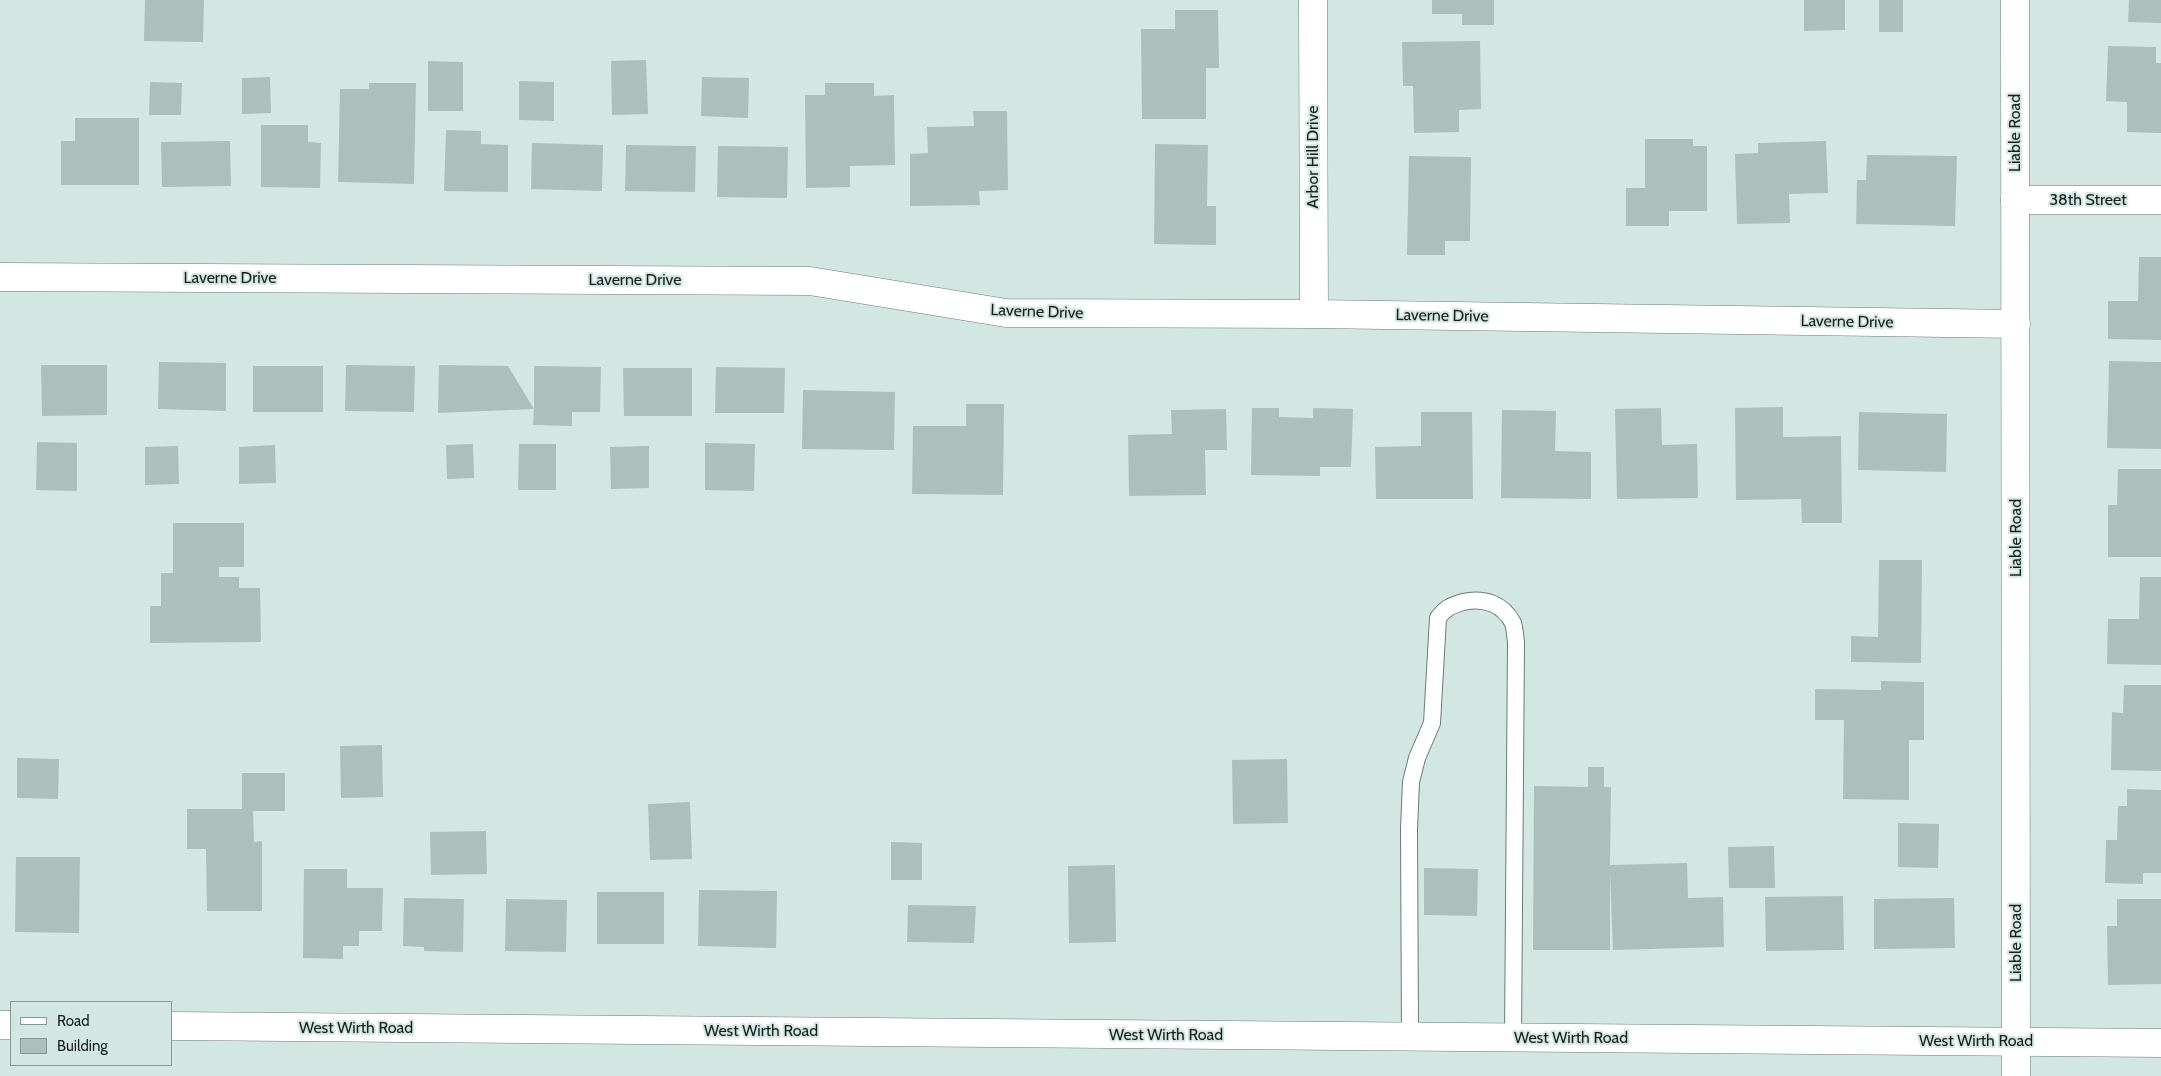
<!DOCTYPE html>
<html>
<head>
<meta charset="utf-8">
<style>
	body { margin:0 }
	#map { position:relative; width:2161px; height:1076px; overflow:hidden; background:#d2e7e1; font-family:Cabin,sans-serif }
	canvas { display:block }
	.legend { position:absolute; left:10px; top:1001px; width:162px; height:65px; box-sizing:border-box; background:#d2e7e1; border:1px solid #879792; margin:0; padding:6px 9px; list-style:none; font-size:15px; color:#171e1c }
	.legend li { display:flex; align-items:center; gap:10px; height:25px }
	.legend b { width:25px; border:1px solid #879792 }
</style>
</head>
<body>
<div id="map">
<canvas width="2161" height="1076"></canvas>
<ul class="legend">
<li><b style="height:6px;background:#fff"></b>Road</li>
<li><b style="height:14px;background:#acc0bb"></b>Building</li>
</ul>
</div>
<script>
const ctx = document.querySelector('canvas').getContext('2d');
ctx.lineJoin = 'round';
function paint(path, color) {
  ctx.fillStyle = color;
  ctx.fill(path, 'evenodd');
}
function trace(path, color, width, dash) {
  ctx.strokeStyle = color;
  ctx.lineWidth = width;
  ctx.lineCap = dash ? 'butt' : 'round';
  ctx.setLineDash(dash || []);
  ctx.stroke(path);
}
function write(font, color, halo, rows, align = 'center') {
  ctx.font = font + ' Cabin,sans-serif';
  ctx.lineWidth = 4;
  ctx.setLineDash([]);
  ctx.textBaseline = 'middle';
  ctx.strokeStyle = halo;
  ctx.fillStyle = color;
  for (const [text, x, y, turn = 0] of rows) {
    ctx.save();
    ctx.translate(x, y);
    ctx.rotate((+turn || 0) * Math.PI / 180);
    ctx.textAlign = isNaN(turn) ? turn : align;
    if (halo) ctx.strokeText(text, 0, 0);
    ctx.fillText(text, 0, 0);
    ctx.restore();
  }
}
paint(new Path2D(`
	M145,0h59l-1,42 -59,-1z
	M1432,0h62v25h-32v-11h-30z
	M1804,0h41v30l-41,1z
	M1879,0h24v32h-24z
	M2129,0h32v23l-33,-1z
	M1175,10h43l1,58h-13v51h-64l-1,-90h34z
	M1480,41l1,68 -22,1v22l-45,1 -1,-47h-10l-1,-44z
	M2108,46l48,1v16h5v70l-34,-1v-30l-21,-1z
	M646,60l2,54 -36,1 -1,-54z
	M428,61l35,1v49h-35z
	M270,77l1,36 -29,1v-36z
	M702,77l47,1 -1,40 -47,-2z
	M519,81l35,1v39l-35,-1z
	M150,82l32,1 -1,32h-32z
	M369,83h47l-2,101 -76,-2 2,-93h29z
	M825,83h49v13l20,-1 1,70 -45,1v21l-44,1 -1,-93h20z
	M973,111h34l1,79 -29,1 1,14 -70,1v-52l18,-1 -1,-26 47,-1z
	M75,118h64v67h-78v-44h14z
	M261,125h47v17l13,1 -1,45 -59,-1z
	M446,130l35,1v13l27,1v47l-64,-1z
	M1645,139h48v7h14v65h-38v15h-43v-38h19z
	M230,141l1,45 -69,1 -1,-45z
	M1826,141l2,52 -39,1 1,29 -53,1 -2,-70 23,-1v-10z
	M532,143l71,2 -1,46 -71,-2z
	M1155,144l53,1 -1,61h9v39l-62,-1z
	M626,145l70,1 -1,46 -70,-1z
	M718,146l70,1 -1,51 -70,-1z
	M1867,155l90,1 -2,70 -99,-2 1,-44h9z
	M1409,156l62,1 -1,84h-25v14h-38z
	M2139,257h22v83l-53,-1v-38h30z
	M2109,361l52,1v87l-54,-1z
	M159,362l67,1v48l-68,-2z
	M41,365h66v50l-65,1z
	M346,365l69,1 -1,46 -69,-1z
	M439,365l69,1 26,43v-43l67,1 -1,45h-28v14l-39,-1 1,-16 -96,4z
	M253,366h70v46h-70z
	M716,367l69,1 -1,45h-69z
	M623,368h69v48h-68z
	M803,390l92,2 -1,58 -92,-1z
	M966,404h38l-1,91 -91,-1 1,-68h53z
	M1783,407v30l58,-1 1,87h-40l-1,-24 -65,1 -1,-92z
	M1252,408h27v9l34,1v-10l40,1 -2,58h-31v9l-69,-1z
	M1661,408l1,37 35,-1 1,54 -81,1 -2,-90z
	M1226,409l1,41h-22l1,45 -77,1 -1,-61 44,-1 -1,-24z
	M1502,410l54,1 -1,40 36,1v47l-90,-1z
	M1421,412h51l1,87h-97l-1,-52 46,-1z
	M1859,412l88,2 -1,58 -88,-2z
	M37,442l40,1v48l-41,-1z
	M705,443l50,1 -1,47 -49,-1z
	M473,444l1,34 -27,1 -1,-34z
	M519,444h37v46h-38z
	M275,445l1,38 -37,1v-37z
	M178,446l1,38 -34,1v-38z
	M649,446v42l-38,1 -1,-42z
	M2118,469h43v88h-53v-52h9z
	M173,523h71v44h-25v10h20v11h21l1,54 -111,1v-37h11v-33h12z
	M1879,560h43l-1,103 -70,-1v-26l27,1z
	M2140,577h21v88l-54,-1 1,-45h31z
	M1881,681l43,1v58h-15v60l-66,-1 1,-79h-29v-31l66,1z
	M2124,685h37v86l-50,-1 1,-58 11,1z
	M382,745l1,52 -42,1 -1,-52z
	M17,758l42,1 -1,40 -41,-1z
	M1287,759l1,64 -55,1 -1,-64z
	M1588,767h16v20h7l-1,78 77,-2 1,35 35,-1 1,50 -111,3 -3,-79v79h-77l1,-164 54,1z
	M242,773h43v38h-32l1,31 8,-1v70h-55l-1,-62h-19v-40h55z
	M2127,789l34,1v83h-18v11l-38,-1 1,-43h11l1,-34h9z
	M690,802l2,57 -42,1 -2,-56z
	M1898,823l41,1 -1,44 -40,-1z
	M486,831l1,43 -56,1 -1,-43z
	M891,842l31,1v37h-31z
	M1774,846l1,42h-46l-1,-41z
	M16,857h64l-1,76 -64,-1z
	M1115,865l1,77 -47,1 -1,-77z
	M1424,868l54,1 -1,47 -53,-1z
	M304,869h43v19h36l-1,43h-23v15h-16v13l-40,-1z
	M699,890l78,1 -1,57 -78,-2z
	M597,892h67v52h-67z
	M1843,896l1,54 -78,1 -1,-54z
	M404,898l60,1 -1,53 -39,-1v-4l-21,-1z
	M1954,898l1,50 -81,1v-50z
	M506,899l61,1 -1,52 -61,-1z
	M2117,899h44v85l-53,1 -1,-59h10z
	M908,905l68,1 -2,37 -67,-1z`), '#acc0bb');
const service = new Path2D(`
	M1410,1037l-1,-208 2,-47 6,-24 15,-35 6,-105c8,-11 13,-12 25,-16 21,-5 40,2 50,21 2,6 2,14 3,19l-3,396`);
const minor = new Path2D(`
	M1313,0l1,314
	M2015,200h146
	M0,277l810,4 196,32 308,1 702,10
	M0,1025h11
	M171,1026l1990,17`);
const tertiary = new Path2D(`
	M2015,0l1,1076`);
trace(service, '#6a7d78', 18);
trace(minor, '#6a7d78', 29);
trace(tertiary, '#6a7d78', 29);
trace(service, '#fff', 16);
trace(minor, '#fff', 28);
trace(tertiary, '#fff', 28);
write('16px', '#171e1c', '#d2e7e1', [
	["Liable Road",2015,133,-90],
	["Arbor Hill Drive",1313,157,-90],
	["38th Street",2088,200],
	["Laverne Drive",230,278],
	["Laverne Drive",635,280],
	["Laverne Drive",1037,312,2],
	["Laverne Drive",1442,316,1],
	["Laverne Drive",1847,322,1],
	["Liable Road",2016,538,-90],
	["Liable Road",2016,943,-90],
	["West Wirth Road",356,1028],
	["West Wirth Road",761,1031],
	["West Wirth Road",1166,1035],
	["West Wirth Road",1571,1038],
	["West Wirth Road",1976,1041]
]);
</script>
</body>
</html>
